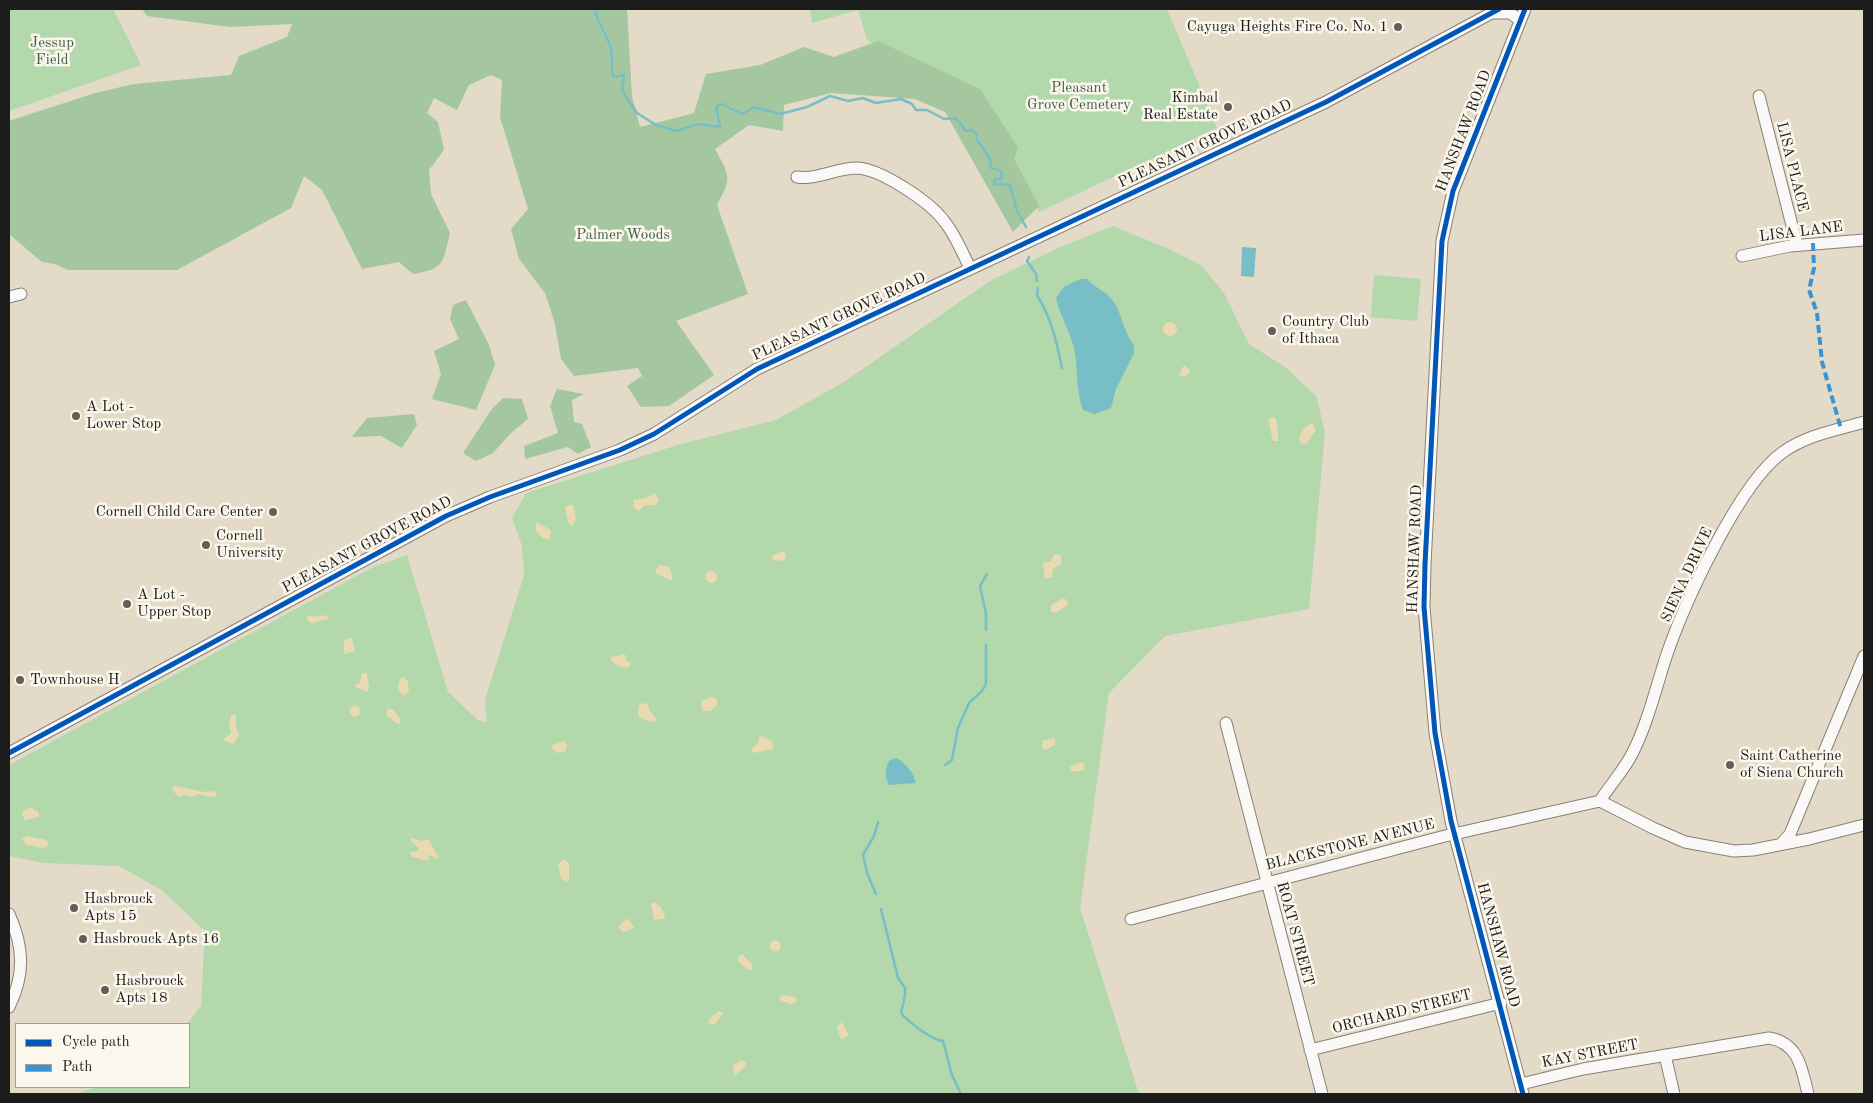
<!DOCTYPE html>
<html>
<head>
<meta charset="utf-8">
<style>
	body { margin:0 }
	#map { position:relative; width:1873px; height:1103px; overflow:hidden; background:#e4dac8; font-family:"Old Standard TT",serif }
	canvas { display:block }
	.frame { position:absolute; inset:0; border:10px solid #1c1c1c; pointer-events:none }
	.legend { position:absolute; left:15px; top:1023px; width:175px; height:65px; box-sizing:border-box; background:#fbf7ec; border:1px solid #a29f99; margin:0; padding:6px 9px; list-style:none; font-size:15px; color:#1c1c1c }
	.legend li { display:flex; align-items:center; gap:10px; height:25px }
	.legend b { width:25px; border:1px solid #a29f99 }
</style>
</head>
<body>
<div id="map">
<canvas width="1873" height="1103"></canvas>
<div class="frame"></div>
<ul class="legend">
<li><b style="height:6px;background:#0057b8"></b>Cycle path</li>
<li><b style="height:6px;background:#3a94d4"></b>Path</li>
</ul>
</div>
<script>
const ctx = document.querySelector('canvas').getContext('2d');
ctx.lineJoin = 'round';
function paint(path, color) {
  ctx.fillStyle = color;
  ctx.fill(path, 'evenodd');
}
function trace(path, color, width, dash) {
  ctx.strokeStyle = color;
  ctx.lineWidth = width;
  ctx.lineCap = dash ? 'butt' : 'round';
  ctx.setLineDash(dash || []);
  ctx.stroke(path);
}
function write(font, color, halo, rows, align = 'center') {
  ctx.font = font + ' "Old Standard TT",serif';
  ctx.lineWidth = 5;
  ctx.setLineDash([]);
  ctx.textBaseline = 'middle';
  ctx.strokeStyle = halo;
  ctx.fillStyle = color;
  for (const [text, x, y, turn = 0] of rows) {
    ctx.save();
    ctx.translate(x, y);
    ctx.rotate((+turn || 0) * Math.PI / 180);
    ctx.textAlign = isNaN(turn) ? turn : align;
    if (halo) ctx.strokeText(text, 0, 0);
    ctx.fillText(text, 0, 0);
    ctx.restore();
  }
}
paint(new Path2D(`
	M9,9h104l28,56 -132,46z
	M810,9h357l50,119 -178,84 -37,-75 -83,-71 -52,-26 -9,-30 -46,13z
	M1113,226l56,23 32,16 23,28 25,51 36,23 31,29 9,36 -16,177 -144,27 -56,57 -29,215 59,186h-1063l20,-7h93l-2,-63 14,-18 4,-75 -42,-40 -44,-25 -76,-3 -34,-7v-91l362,-197 36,-13 41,137 30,28 9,3 -2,-23 39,-125 -2,-29 -10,-28 14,-25 155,-49 95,-24 68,-38 146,-101 68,-33z
	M1374,275l47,4 -4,42 -46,-4z`), '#b2d8ab');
paint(new Path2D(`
	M142,9h485l5,87 8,31 54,-14 12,-39 54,-9 44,-18 30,10 44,-16 102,48 38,59 -4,11 25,47 -26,26 -68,-120 -30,-13 -84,-6 -47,12 -1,26 -34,-6 -34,24c15,27 17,29 2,56l31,89 -72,27 38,54 -45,31 -28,1 -14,-21 15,-10 -4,-8 -64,8 -13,-17 -6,-35 -10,-31 -26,-34 -8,-30 17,-20 -28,-92 2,-37 -11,-5 -22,10 -12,25 -23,-12 -7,15 11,9 6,28 -15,20 2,24 19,39c-8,31 -4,35 -37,41l-14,-12 -37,7 -40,-79 -18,-14 -13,32 -114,62h-109l-13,-6 -13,-2 -33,-28v-113l86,-28 39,-9 97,-9 8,-19 48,-19 5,-13 -62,3 -83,-11z
	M466,300l23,45 6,20 -19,45 -44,-11 9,-25 -7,-23 25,-12 -9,-20 3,-14z
	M557,389l27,5 -12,6 2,22 8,2 9,23 -13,7 -10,-7 -43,12 -1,-13 34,-13 -8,-27z
	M503,398l19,1 6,20 -16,13 -19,21 -17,8 -13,-8 28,-43z
	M414,414l3,11 -15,23 -21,-12 -29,1 15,-19z`), '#a4c79f');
paint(new Path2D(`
	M1163 329a7 7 0 1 1 14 0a7 7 0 1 1-14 0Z
	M1184,365l6,5v3l-8,4 -3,-2z
	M1272,417l3,1 3,10v13h-5l-5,-21z
	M1312,423l4,7 -10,14h-5l-2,-6 5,-10z
	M655,493l4,7 -3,5h-11l-6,6 -5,-3 -1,-8 13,-2z
	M573,504l3,15 -4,7 -4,-3 -3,-16z
	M536,522l15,8 -1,9 -7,-1 -7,-7z
	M783,551l3,3 -1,5 -3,2 -10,-1 1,-5z
	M1054,554l6,1 2,8 -9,6 -1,8 -7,2 -2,-16 8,-2z
	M660,565l9,2 4,10 -2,4 -15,-8 -1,-3z
	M705 577a6 6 0 1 1 12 0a6 6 0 1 1-12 0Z
	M1063,598l4,2 1,5 -13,8 -4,-1v-7z
	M311,615l4,2 10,-2 5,4 -20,4 -3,-6z
	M351,637l4,12 -2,3 -9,2v-13z
	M625,654l1,6 5,4 -3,4 -10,-2 -8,-7 1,-2z
	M362,673h5l2,14 -1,5 -13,-5 1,-3 4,-1z
	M403,677l5,4 1,11 -6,4 -5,-7 2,-11z
	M714,697l3,3v5l-7,6h-7l-2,-6 1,-5z
	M643,703l5,1 1,6 7,8 -1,4 -8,-1 -9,-5 1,-11z
	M349.5 711a5.5 5.5 0 1 1 11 0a5.5 5.5 0 1 1-11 0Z
	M388,708l6,2 7,10 -2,5 -13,-10z
	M232,714l4,2v12l3,6 -5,10 -12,-4 9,-7 -2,-11z
	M760,736l12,5 1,8 -20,4 -2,-4 6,-5z
	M1055,738v7l-10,5 -3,-2 1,-7z
	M564,741l3,3 -1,7 -9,2 -4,-3 -1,-5z
	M1080,762l5,2 -1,6 -13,2 -1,-5z
	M176,786l29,6 10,-1 2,5 -8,1 -10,-3 -7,3 -6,-2 -7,2 -7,-7v-3z
	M31,807l8,6v4l-15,3 -2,-8z
	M27,836l20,4 1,5 -4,3 -18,-3 -4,-6z
	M411,838l11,3 6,-2 11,19 -3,1 -8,-5 1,7 -17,-4 -2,-5 8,-1 1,-3 -8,-7z
	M563,860h3l3,4v16l-3,2 -5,-4 -3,-14z
	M654,902l7,5 4,9 -1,3 -10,1 -3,-16z
	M627,918l8,10 -12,4 -5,-5z
	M769.5 946a5.5 5.5 0 1 1 11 0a5.5 5.5 0 1 1-11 0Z
	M739,955h4l9,9v6l-5,-1 -9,-8z
	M783,995l13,2 1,5 -6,2 -10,-3 -2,-3z
	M719,1011l4,2 -8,11h-7l1,-5z
	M842,1022l7,13 -8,5 -4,-13z
	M742,1060l4,3 -1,4 -11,9 -1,-11z`), '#eadab1');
paint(new Path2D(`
	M1242,247l14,1 -2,29 -13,-1z
	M1080,279h7c10,11 23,13 29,27 7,13 9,28 18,40v7l-18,36 -5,19 -16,6 -12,-4c-7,-18 -5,-38 -8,-57 -3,-19 -15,-36 -19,-55l8,-11z
	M896,758c8,3 20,17 19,25l-26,2c-4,-9 -5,-16 1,-25z`), '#77bec6');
trace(new Path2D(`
	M595,9c1,14 13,25 16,40 2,9 0,19 2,28l11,-2 -2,13 3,7 12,18 19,12 21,6 21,-7 22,3 -4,-20 6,-3 20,10 12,-7 26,7 27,-7 23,-11 18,5 15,-3 13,5 25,-4 11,5 4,6h11l17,9 12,-1 10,13 5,-1 5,3 1,7 13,18 1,10 10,3 1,8h-7l-1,5 16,1 7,26 9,16
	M1029,257l-2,4 9,13 1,7
	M1038,288l-1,7c14,22 20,48 25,73
	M986,630v-16l-6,-28 7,-12
	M945,765l7,-5 6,-32 11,-25 13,-12 4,-7v-39
	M876,894l-9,-21 -4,-18 11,-19 4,-14
	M881,909l17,69 7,10v8l-4,17c6,8 32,28 42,28l9,34 9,19`), '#77bec6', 2.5);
const minor = new Path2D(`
	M1493,13h17l10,7
	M1759,96l38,149
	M797,177c21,3 39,-9 60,-9 24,1 73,34 87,53 11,13 18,31 26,47
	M1742,256l48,-10 74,-6
	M9,297l12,-3
	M1226,723l96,371
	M9,753l437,-237 44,-19 130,-47 34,-16 103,-65 569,-267 173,-93
	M1600,801c10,-16 24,-31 32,-47 16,-31 24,-67 35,-100 18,-52 72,-171 116,-202 24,-17 54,-22 81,-30
	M1781,844l9,-10 74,-178
	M9,914c15,33 16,61 0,93
	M1131,919l314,-83 155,-35 53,27 32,14 49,9 19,-1 56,-11 55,-14
	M1310,1050l191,-47
	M1665,1055l9,39
	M1521,1084l62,-15 186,-31c30,5 33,31 39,56
	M1523,1094l-72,-273 -16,-88 -11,-126 1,-43 17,-323 11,-50 72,-182`);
trace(minor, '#868178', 13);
trace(minor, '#fbf9f7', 11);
trace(new Path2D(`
	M1813,243l1,25 -5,22 8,23 5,49 19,67`), '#3a94d4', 4, [8, 4]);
trace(new Path2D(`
	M9,753l437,-237 44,-19 130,-47 34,-16 103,-65 569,-267 173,-93
	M1523,1094l-72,-273 -16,-88 -11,-126 1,-43 17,-323 11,-50 72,-182`), '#0057b8', 5);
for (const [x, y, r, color] of [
	[1398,27,5,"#625e58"],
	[1228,107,5,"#625e58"],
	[1272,331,5,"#625e58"],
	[76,416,5,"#625e58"],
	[273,512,5,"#625e58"],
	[206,545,5,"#625e58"],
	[127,604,5,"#625e58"],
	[20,680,5,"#625e58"],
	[1730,765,5,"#625e58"],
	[74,908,5,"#625e58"],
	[83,939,5,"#625e58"],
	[105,990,5,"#625e58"]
]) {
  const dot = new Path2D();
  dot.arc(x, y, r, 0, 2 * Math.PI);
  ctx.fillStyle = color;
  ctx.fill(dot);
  trace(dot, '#fbf7ec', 2);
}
write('15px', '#1c1c1c', '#fbf7ec', [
	["Cayuga Heights Fire Co. No. 1",1388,27,"right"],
	["Kimbal",1218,98,"right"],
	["Real Estate",1218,115,"right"],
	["Country Club",1282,322],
	["of Ithaca",1282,339],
	["A Lot -",86,407],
	["Lower Stop",86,424],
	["Cornell Child Care Center",263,512,"right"],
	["Cornell",216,536],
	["University",216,553],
	["A Lot -",137,595],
	["Upper Stop",137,612],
	["Townhouse H",30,680],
	["Saint Catherine",1740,756],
	["of Siena Church",1740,773],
	["Hasbrouck",84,899],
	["Apts 15",84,916],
	["Hasbrouck Apts 16",93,939],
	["Hasbrouck",115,981],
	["Apts 18",115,998]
], 'left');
write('15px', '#425d46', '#fbf7ec', [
	["Jessup",52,43],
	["Field",52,60],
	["Pleasant",1079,88],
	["Grove Cemetery",1079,105],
	["Palmer Woods",623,235]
]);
write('15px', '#1c1c1c', '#fbf7ec', [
	["HANSHAW ROAD",1464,131,-69],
	["PLEASANT GROVE ROAD",1205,144,-25],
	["LISA PLACE",1792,167,76],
	["LISA LANE",1801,232,-7],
	["PLEASANT GROVE ROAD",839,317,-25],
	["PLEASANT GROVE ROAD",367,545,-28],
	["HANSHAW ROAD",1415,549,-88],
	["SIENA DRIVE",1687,575,-65],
	["BLACKSTONE AVENUE",1350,845,-14],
	["ROAT STREET",1295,934,75],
	["HANSHAW ROAD",1498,945,75],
	["ORCHARD STREET",1402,1012,-14],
	["KAY STREET",1590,1054,-11]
]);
</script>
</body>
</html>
